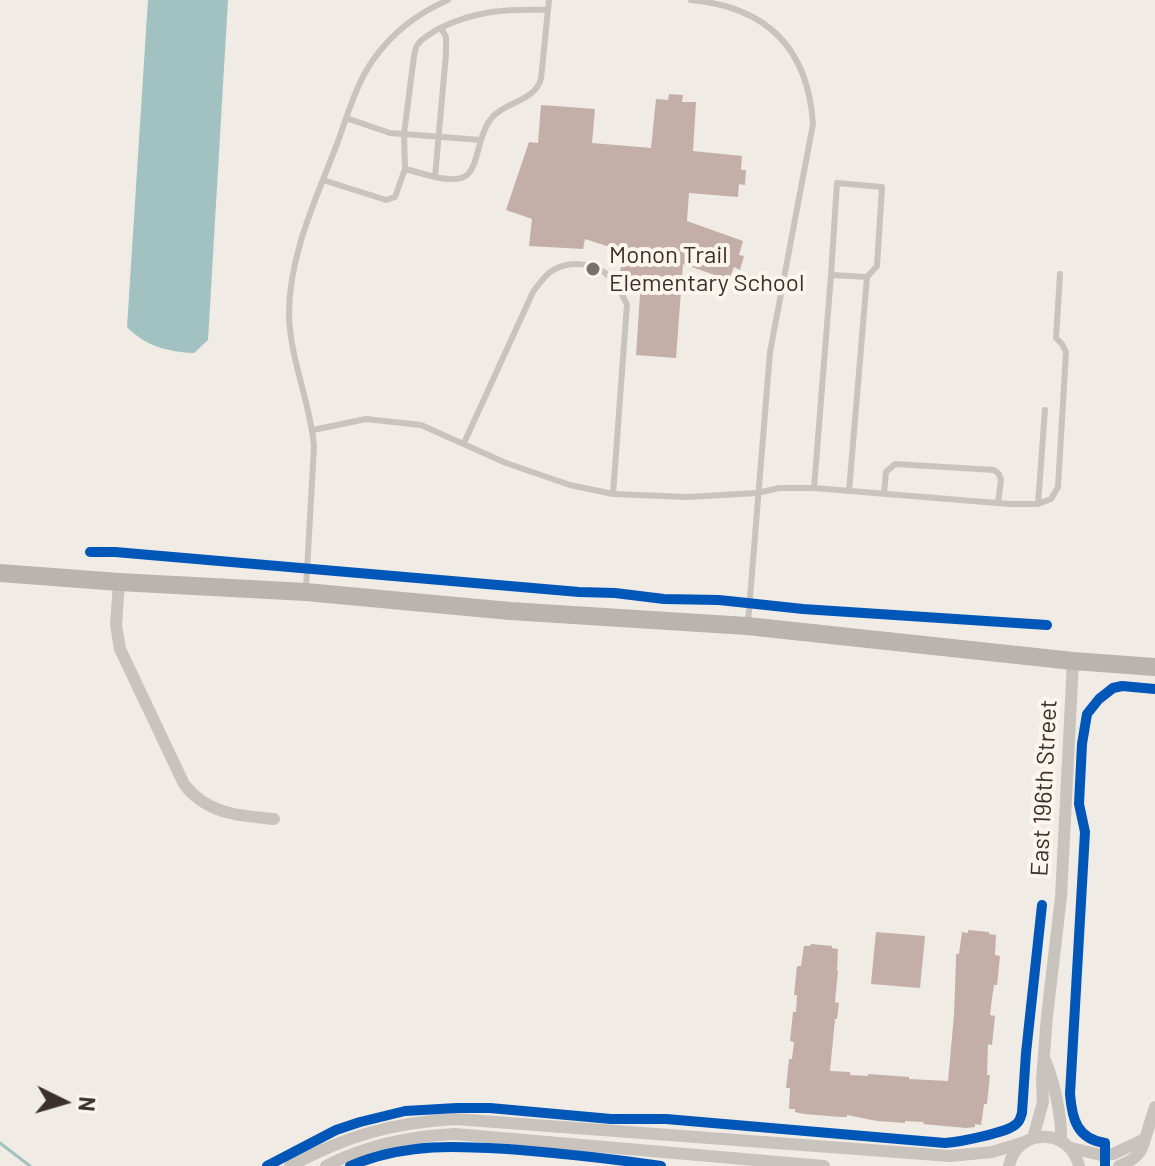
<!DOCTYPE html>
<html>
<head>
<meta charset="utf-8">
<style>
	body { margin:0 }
	#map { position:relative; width:1155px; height:1166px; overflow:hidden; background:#f0ebe5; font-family:Barlow,sans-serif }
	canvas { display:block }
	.north { position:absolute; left:24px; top:1062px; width:80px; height:80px; -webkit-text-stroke:6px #fbf5ee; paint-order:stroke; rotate:95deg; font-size:22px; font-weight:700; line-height:32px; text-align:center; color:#3b302b }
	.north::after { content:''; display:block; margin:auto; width:28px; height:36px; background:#3b302b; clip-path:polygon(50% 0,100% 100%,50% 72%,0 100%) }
</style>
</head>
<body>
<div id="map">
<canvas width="1155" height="1166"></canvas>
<div class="north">N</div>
</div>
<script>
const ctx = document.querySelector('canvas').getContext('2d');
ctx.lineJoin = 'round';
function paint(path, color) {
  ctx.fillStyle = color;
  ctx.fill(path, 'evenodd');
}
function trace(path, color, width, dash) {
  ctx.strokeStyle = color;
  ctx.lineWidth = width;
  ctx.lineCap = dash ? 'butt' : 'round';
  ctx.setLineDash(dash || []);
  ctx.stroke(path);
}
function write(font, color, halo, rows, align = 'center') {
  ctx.font = font + ' Barlow,sans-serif';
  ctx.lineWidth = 8;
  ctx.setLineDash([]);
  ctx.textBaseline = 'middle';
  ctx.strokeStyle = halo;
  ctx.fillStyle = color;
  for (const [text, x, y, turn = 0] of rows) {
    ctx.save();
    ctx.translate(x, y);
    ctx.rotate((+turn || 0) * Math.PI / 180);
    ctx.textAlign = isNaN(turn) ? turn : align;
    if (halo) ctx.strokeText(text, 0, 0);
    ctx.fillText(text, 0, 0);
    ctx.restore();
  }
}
paint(new Path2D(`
	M148,0h80l-20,340 -14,13c-26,-1 -49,-7 -67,-26z`), '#a1c2c1');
trace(new Path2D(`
	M0,1143l30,23`), '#a1c2c1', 3);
paint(new Path2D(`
	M669,94l14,1 -1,7h14l-3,49 49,5 -1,14h5l-1,15 -6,-1 -1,13 -49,-4 -2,28 56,20 -4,14 5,1 -4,14 -6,-3 -5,13 -46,-16 -7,94 -40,-3 5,-75 -22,-5 6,-23 -40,-13 -2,10 -54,-3 3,-27 -26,-9 23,-68 9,1 3,-38 54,4 -3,34 59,5 5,-49 12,1z
	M968,930l21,2v2l7,1 -1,20 5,1 -3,29h-3l-2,13 -2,17 5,1 -3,29 -4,-1 -1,31h3l-3,29h-3l-3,21 -6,-1v3l-9,1 -43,-4 1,-2 -19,-1v2l-28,-2 -30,-6v2h-6l-37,-3 -9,-2v-3h-6l1,-21h-4l3,-29h3l2,-17 -4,-1 3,-29h3l1,-17h-3l3,-29h4l3,-20h6l1,-2 21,2v2l6,1 -1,22h1l-3,31 4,1 -2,16h-2l-5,52 20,1v3l18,1v-2l41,3v2l39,2 6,-66 2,-55v-6h3l3,-22 6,1z
	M876,932l49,4 -5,52 -49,-4z`), '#c3afa7');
trace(new Path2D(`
	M691,0c76,7 117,48 122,124l-43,228 -22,270
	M441,28l5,9v17l-11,123c37,8 37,-5 46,-37
	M346,118l44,15 91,7c3,-10 7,-21 16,-27 15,-12 38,-14 44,-34l8,-79
	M435,177l-30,-8 -1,-35 10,-78c1,-4 1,-9 4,-12 4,-6 14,-11 20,-15 38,-19 69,-20 110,-19
	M323,180l63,20 9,-3 10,-28
	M831,275l6,-92 45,4 -5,79 -10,11
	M313,430l53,-11 55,6 85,38 64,22 43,9 74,3 70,-4 22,-5h35l195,16h29l13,-5 7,-12 8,-135 -4,-8 -6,-6 4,-64
	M464,443l69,-151c5,-7 11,-15 17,-20 20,-14 50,-9 64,10 5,6 9,15 13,22l-14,190
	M814,488l17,-213 36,2 -18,214
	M884,494l2,-22 9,-8 99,6 5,4 2,6 -3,23
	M1038,504l7,-94
	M306,588l8,-142c-4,-45 -24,-86 -25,-132 0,-59 27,-115 48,-170 10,-27 19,-60 36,-84 19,-27 45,-47 75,-60`), '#c9c3be', 6);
trace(new Path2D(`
	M119,582l-3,43 4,24 64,135c22,30 56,32 90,35
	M1045,1060c9,21 17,57 16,81
	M1033,1138l10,-36 -1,-22 5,-64 14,-119 12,-236
	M1145,1139l10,-32
	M1071,1148l30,7 12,-1 32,-15c-4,16 -11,21 -26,27
	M290,1166c57,-30 100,-43 165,-47l495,37 42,-4 33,-10
	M326,1166c41,-21 83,-30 129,-32l369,32
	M1009,1166c8,-39 61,-39 70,0`), '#c9c3be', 12);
trace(new Path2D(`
	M0,573l119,9 187,10 204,19 237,15 326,35 82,6`), '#bab3ae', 18);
trace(new Path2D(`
	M90,552h25l464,40 36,1 49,6 55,1 84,9 244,16
	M267,1166l69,-36 24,-8 45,-11 52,-3h33l121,11h55l279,24c14,-1 60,-10 70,-18 5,-4 5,-6 7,-12l4,-60 16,-148
	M350,1166c57,-24 110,-20 170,-16 48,4 94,9 141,16
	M1105,1166v-23c-28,-4 -33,-24 -35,-49l15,-262 -6,-28 3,-60 5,-30 12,-15 14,-11 9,-2 33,3`), '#0057b8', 10);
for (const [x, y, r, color] of [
	[593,269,8,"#7a716c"]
]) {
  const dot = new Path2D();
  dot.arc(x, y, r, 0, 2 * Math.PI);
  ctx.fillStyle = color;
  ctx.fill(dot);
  trace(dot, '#fbf5ee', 3);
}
write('24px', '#3b302b', '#fbf5ee', [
	["Monon Trail",609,255],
	["Elementary School",609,283]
], 'left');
write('24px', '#3b302b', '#fbf5ee', [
	["East 196th Street",1044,788,-87]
]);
</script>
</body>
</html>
